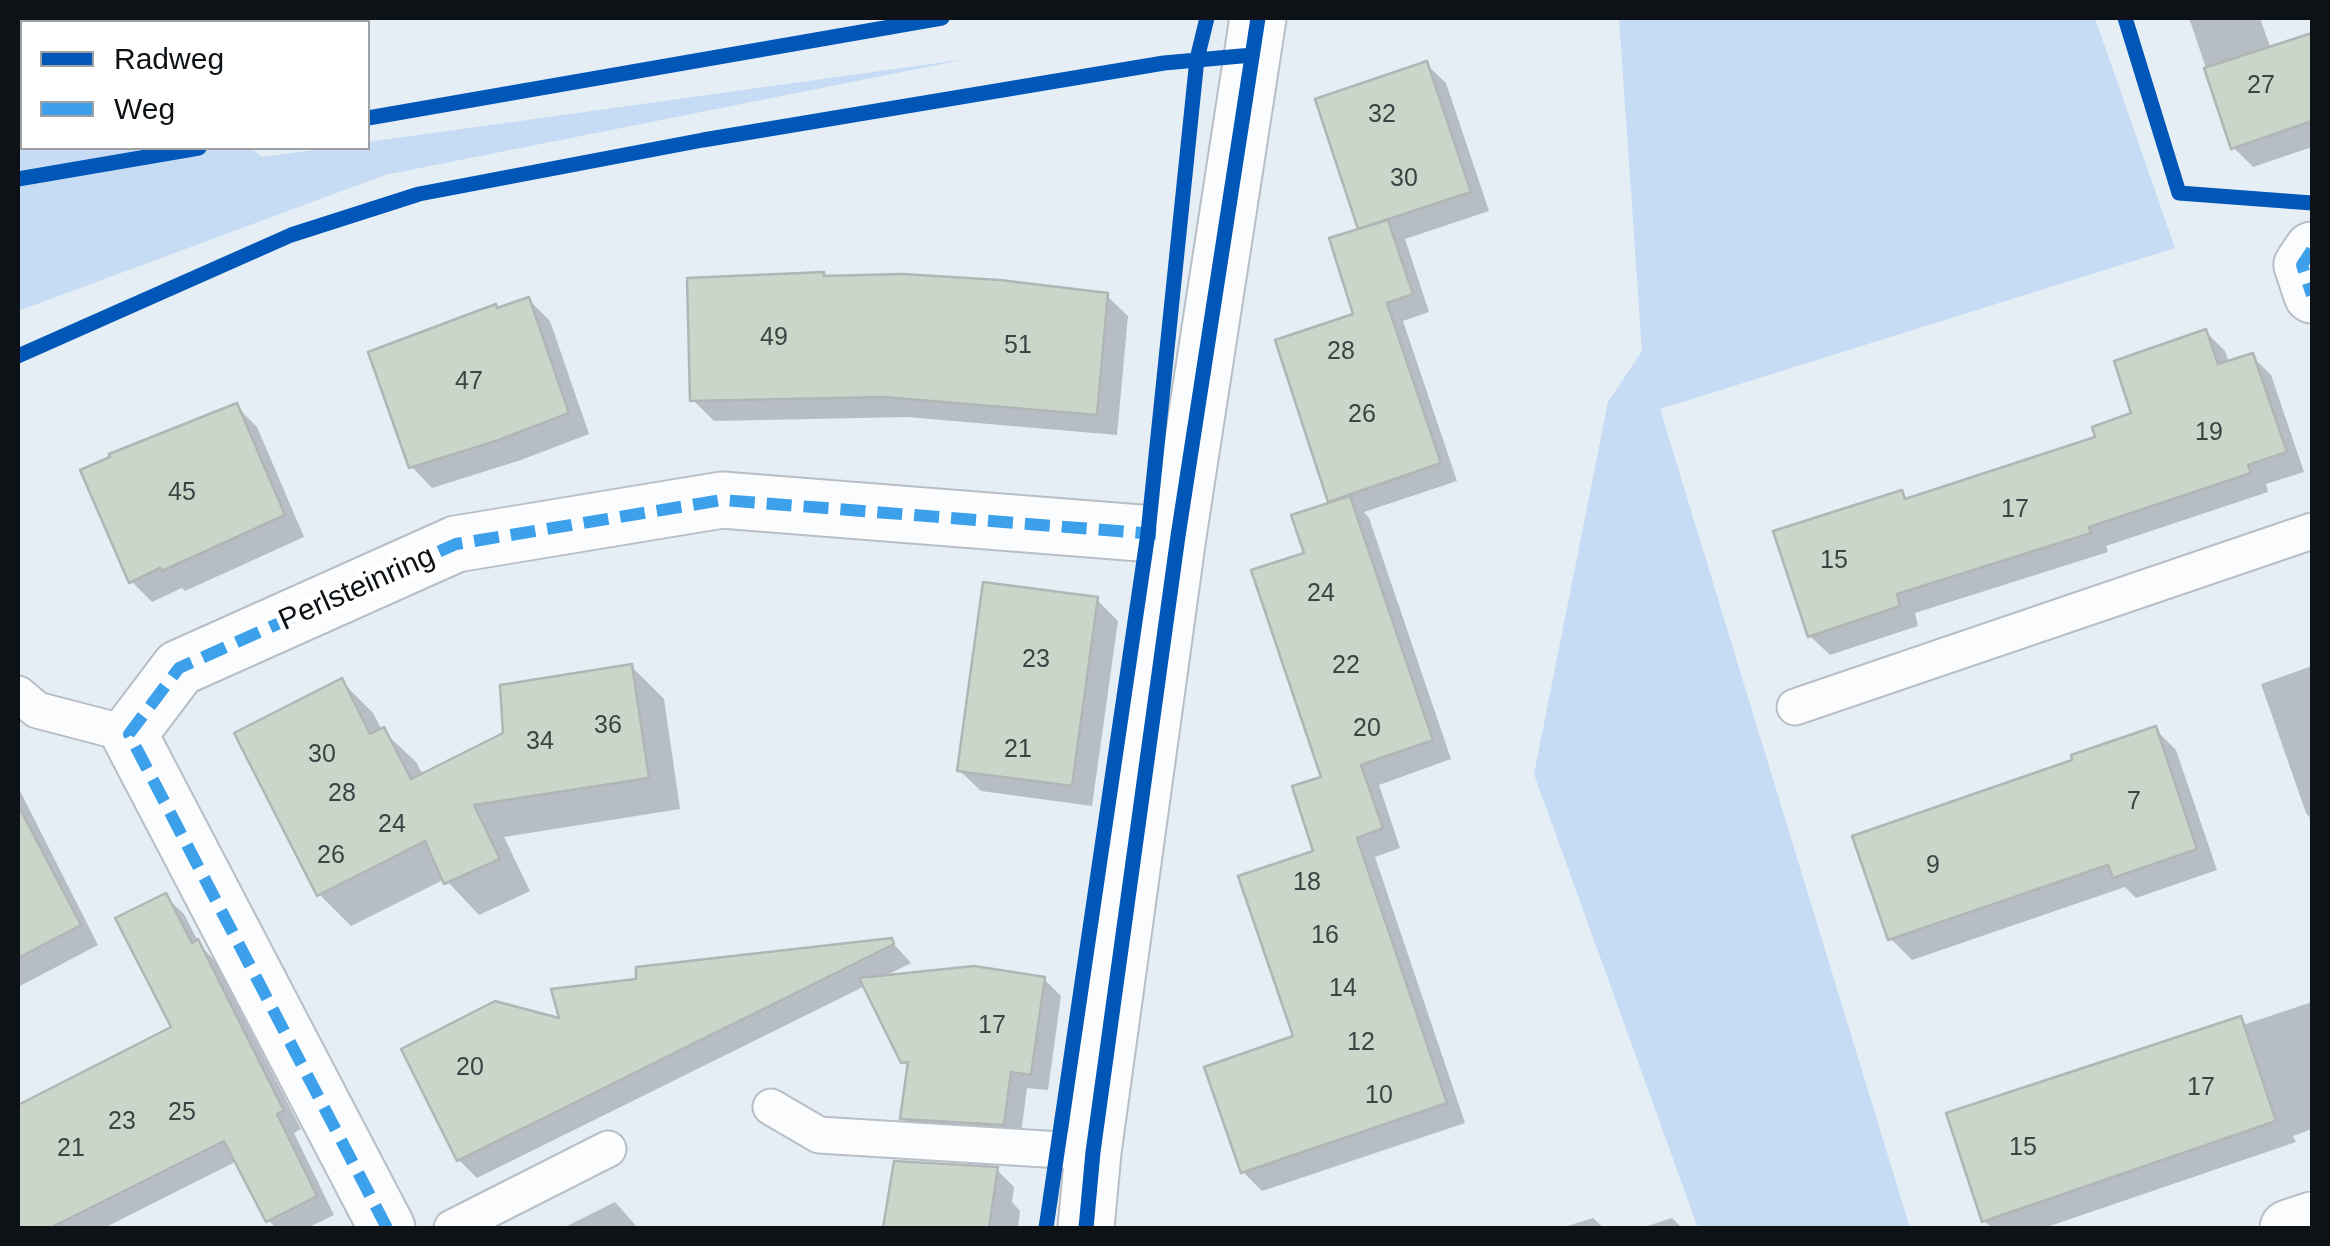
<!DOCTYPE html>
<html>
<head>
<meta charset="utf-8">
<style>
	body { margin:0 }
	#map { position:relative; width:2330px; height:1246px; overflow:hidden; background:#e5edf5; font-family:Helvetica,sans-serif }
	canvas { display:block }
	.frame { position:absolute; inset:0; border:20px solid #0d1217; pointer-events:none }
	.legend { position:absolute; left:20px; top:20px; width:350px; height:130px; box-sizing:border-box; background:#fff; border:2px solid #9ea0a2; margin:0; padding:12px 18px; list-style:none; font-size:30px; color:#0d1217 }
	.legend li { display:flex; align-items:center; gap:20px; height:50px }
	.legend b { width:50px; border:2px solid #9ea0a2 }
</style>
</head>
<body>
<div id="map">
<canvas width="2330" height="1246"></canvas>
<div class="frame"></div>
<ul class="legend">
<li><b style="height:12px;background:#0057b8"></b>Radweg</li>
<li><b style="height:12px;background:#3ca1ea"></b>Weg</li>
</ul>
</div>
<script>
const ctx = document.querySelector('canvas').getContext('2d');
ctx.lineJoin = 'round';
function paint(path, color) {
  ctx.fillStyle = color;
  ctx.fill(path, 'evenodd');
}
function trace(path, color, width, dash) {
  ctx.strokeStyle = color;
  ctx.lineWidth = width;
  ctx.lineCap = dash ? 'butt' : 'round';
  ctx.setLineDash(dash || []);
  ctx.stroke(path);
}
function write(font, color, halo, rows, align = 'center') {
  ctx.font = font + ' Helvetica,sans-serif';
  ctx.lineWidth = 10;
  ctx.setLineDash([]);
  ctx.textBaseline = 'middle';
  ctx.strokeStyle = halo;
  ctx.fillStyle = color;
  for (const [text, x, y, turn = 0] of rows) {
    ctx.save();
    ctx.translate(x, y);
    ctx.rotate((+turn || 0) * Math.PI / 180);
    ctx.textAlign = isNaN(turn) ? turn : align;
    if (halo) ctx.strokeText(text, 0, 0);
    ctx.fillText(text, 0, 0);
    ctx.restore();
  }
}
paint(new Path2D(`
	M1619,18h476l80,230 -515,161 250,819h-212l-164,-454 74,-372 34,-51z
	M967,59l-582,116 -367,136v-239h4v76h229l11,9 68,-9h38v-6z`), '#c5dcf4');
paint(new Path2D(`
	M2189,18h71l11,31 41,-14v112l-59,20 -20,-20z
	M1426,64l20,19 43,128 -84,28 24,73 -26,9 54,160 -93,31 5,6 82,241 -72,26 21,63 -25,9 90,266 -203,68 -19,-19 53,-134 28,-259 -17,-225 26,-50 -3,-4 27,-185 6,-85 -3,-3z
	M823,275l3,3 280,17 22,21 -11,119 -210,-18 -193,4 -21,-21z
	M529,300l21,21 39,113 -68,26 -89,28 -21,-22 87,-156z
	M2206,332l19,19 4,12 23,-7 19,19 33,97 -38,12 2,8 -162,54 2,6 -193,61 3,13 -88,29 -20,-19 91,-143 7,7 190,-62 36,-23z
	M236,406l21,21 47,110 -119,54 -3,-3 -30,14 -21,-21z
	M1096,599l22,22 -26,185 -111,-15 -22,-21z
	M631,666l33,33 16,110 -176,28 26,54 -51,24 -34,-36 -94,47 -32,-32 22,-213 32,32 9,17 34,32 7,13z
	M2312,666v154l-6,-7 -45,-129z
	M2155,729l21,21 41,120 -81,28 -11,-11 -213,73 -21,-21z
	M18,787l80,158 -80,42z
	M165,896l19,18 16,31 15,16 86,168 -7,4 40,82 -27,13h-31l-8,-8 -31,-59 -133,67h-86v-120l156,-80z
	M891,941l20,22 -30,15 163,1 17,17 -13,94 -21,-2 -7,53 -100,-6 -17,-17 7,-50 -7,-6 -38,-76 -388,192 -18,-18 104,-138 76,-41z
	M2312,1002v127l-19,7 3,6 -252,86h-52l-8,-7 256,-202 6,5z
	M896,1164l101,6 17,17 -2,15 8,9 -2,17h-132z
	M615,1202l23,26h-75z
	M1593,1218l11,10h-43z
	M1672,1218l10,10h-41z`), '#0003');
const building = new Path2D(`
	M2312,33v88l-81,28 -27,-81z
	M1427,61l44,131 -113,37 -43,-130z
	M1388,220l25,74 -26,9 54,160 -113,39 -53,-162 78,-26 -24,-76z
	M824,272v4l78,-2 98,6 108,13 -11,122 -213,-18 -194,4 -3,-123z
	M529,297l40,116 -73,28 -87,27 -41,-116 128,-48 1,4z
	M2206,329l12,35 35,-11 34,99 -39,13 3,8 -162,54 2,6 -194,61 3,12 -92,31 -35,-106 129,-41 3,9 190,-62 -3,-10 39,-14 -17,-52z
	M237,403l48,112 -123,56 -2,-3 -31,15 -49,-113 30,-13 -1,-3z
	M1350,496l83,244 -72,25 22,63 -26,10 90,265 -206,70 -37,-106 89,-31 -55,-160 75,-25 -21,-65 29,-9 -70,-207 53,-17 -13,-38z
	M983,582l115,15 -26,189 -115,-15z
	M632,664l17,114 -175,27 26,54 -56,25 -19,-43 -108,55 -83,-163 108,-55 28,56 14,-7 27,52 92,-46 -3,-48z
	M2156,726l41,123 -84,29 -5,-13 -220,75 -36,-104 220,-76 -1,-5z
	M18,805l63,120 -63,33z
	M166,893l26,50 6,-4 86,172 -7,3 40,82 -51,26 -42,-81 -174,87h-32v-123l153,-78 -56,-109z
	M892,938l2,6 -437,217 -56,-112 94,-48 64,17 -8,-29 85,-10v-12z
	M974,966l71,11 -14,98 -20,-3 -7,53 -104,-6 8,-57 -7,1 -42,-85z
	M2241,1016l35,105 -294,101 -36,-109z
	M894,1161l104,6 -9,61h-106z`);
paint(building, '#cbd6ca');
trace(building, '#b0b5b5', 2.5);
const service = new Path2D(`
	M18,694l19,16 92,24
	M1795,707l517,-176
	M771,1107l48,28 274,17
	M452,1228l156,-79`);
const minor = new Path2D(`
	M2312,250l-10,15 10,30
	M387,1228l-258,-494 50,-66 277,-124 266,-44 456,36
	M1086,1228l7,-76 85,-616 80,-518
	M2288,1228l24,-8`);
trace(service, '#b8bec5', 39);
trace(minor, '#b8bec5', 59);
trace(service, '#fbfcfe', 35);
trace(minor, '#fbfcfe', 55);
trace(new Path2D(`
	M105,22l26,-4
	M18,38l4,-1
	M2312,250l-10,15 10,30
	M387,1228l-258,-494 50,-66 277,-124 266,-44 434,34`), '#3ca1ea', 12, [25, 12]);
trace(new Path2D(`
	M2125,18l54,175 133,10
	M368,118l574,-100
	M18,179l181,-31
	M18,356l273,-121 128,-41 284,-54 461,-77 88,-8
	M1046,1228l102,-695 49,-474 10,-41
	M1086,1228l7,-76 85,-616 80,-518`), '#0057b8', 15);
write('25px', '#3c4344', null, [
	["27",2261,86],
	["32",1382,115],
	["30",1404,179],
	["49",774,338],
	["51",1018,346],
	["28",1341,352],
	["47",469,382],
	["26",1362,415],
	["19",2209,433],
	["45",182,493],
	["17",2015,510],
	["15",1834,561],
	["24",1321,594],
	["23",1036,660],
	["22",1346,666],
	["36",608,726],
	["20",1367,729],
	["34",540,742],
	["21",1018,750],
	["30",322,755],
	["28",342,794],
	["7",2134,802],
	["24",392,825],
	["26",331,856],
	["9",1933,866],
	["18",1307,883],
	["16",1325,936],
	["14",1343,989],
	["17",992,1026],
	["12",1361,1043],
	["20",470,1068],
	["17",2201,1088],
	["10",1379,1096],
	["25",182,1113],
	["23",122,1122],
	["15",2023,1148],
	["21",71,1149]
]);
write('30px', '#0d1217', '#fff', [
	["Perlsteinring",357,589,-24]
]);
</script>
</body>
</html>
